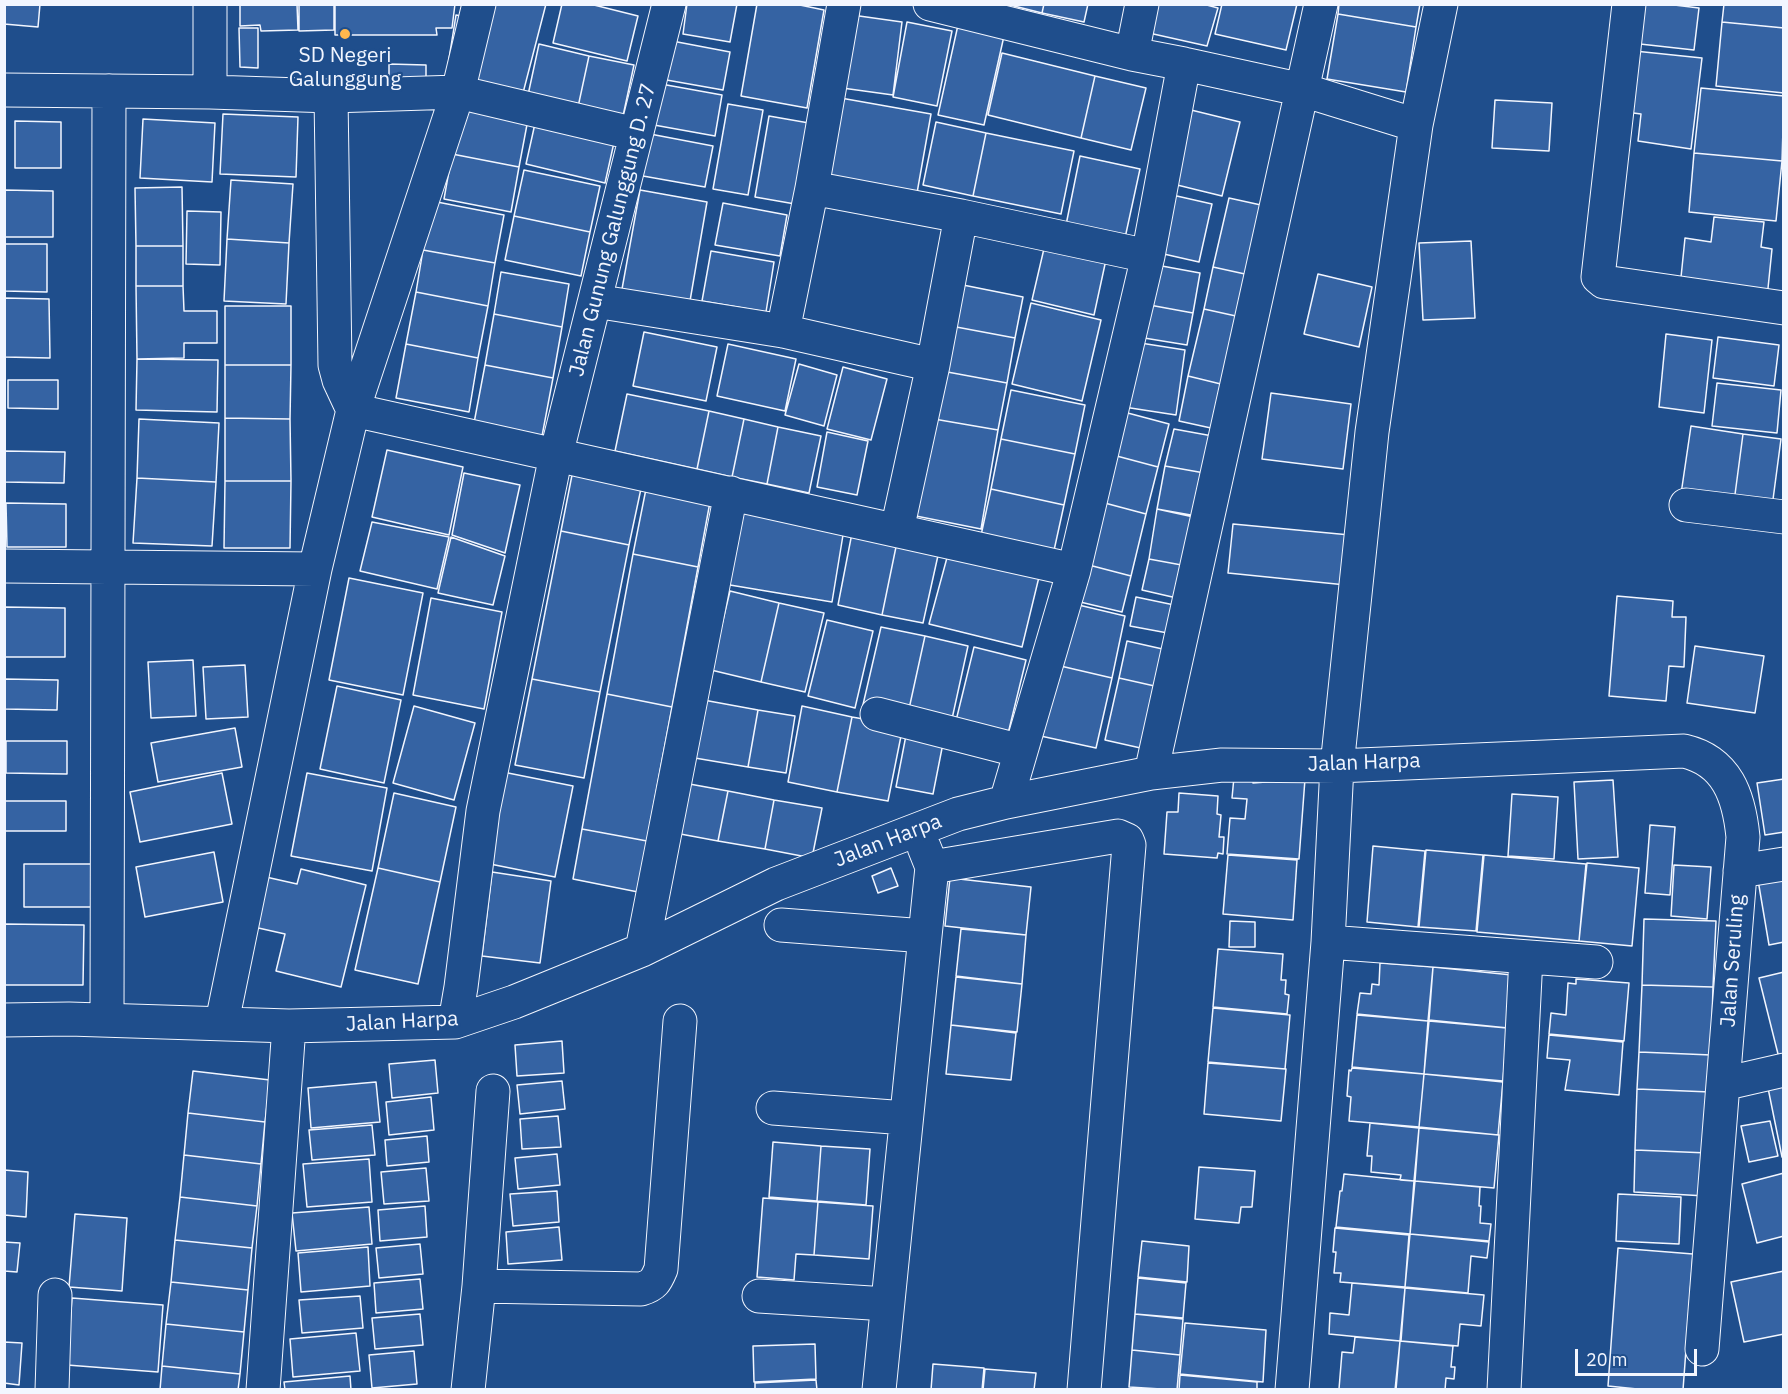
<!DOCTYPE html>
<html>
<head>
<meta charset="utf-8">
<style>
	body { margin:0 }
	#map { position:relative; width:1788px; height:1394px; overflow:hidden; background:#1f4e8c; font-family:"IBM Plex Sans",sans-serif }
	canvas { display:block }
	.frame { position:absolute; inset:0; border:6px solid #f2f6ff; pointer-events:none }
	.scale { position:absolute; left:1575px; top:1349px; width:122px; height:27px; box-sizing:border-box; border:3px solid #f2f6ff; border-top:0; padding-left:8px; font-size:18px; line-height:21px; white-space:nowrap; color:#f2f6ff; -webkit-text-stroke:4px #1f4e8c; paint-order:stroke }
</style>
</head>
<body>
<div id="map">
<canvas width="1788" height="1394"></canvas>
<div class="frame"></div>
<div class="scale">20 m</div>
</div>
<script>
const ctx = document.querySelector('canvas').getContext('2d');
ctx.lineJoin = 'round';
function paint(path, color) {
  ctx.fillStyle = color;
  ctx.fill(path, 'evenodd');
}
function trace(path, color, width, dash) {
  ctx.strokeStyle = color;
  ctx.lineWidth = width;
  ctx.lineCap = dash ? 'butt' : 'round';
  ctx.setLineDash(dash || []);
  ctx.stroke(path);
}
function write(font, color, halo, rows, align = 'center') {
  ctx.font = font + ' "IBM Plex Sans",sans-serif';
  ctx.lineWidth = 4.5;
  ctx.setLineDash([]);
  ctx.textBaseline = 'middle';
  ctx.strokeStyle = halo;
  ctx.fillStyle = color;
  for (const [text, x, y, turn = 0] of rows) {
    ctx.save();
    ctx.translate(x, y);
    ctx.rotate((+turn || 0) * Math.PI / 180);
    ctx.textAlign = isNaN(turn) ? turn : align;
    if (halo) ctx.strokeText(text, 0, 0);
    ctx.fillText(text, 0, 0);
    ctx.restore();
  }
}
const building = new Path2D(`
	M4,4h36l-2,23 -34,-3z
	M240,4h57l1,26 -37,1 -1,-6 -20,1z
	M299,4h35v26l-35,1z
	M335,4h120l-3,24h-16l1,7h-102z
	M493,4h53l-23,89 -49,-13z
	M562,4h28l48,12 -11,45 -74,-18z
	M687,4h50l-7,38 -47,-8z
	M757,4h38l29,6 -17,98 -66,-12z
	M1006,4h38l-2,9z
	M1044,4h44l-4,18 -42,-9z
	M1146,4h57l15,4 -11,38 -67,-15z
	M1222,4h75l-11,46 -71,-16z
	M1339,4h81l-4,23 -78,-13z
	M1635,4h31l33,4 -5,42 -63,-7z
	M1724,4h60v24l-62,-6z
	M845,14l57,8 -9,73 -58,-8z
	M1338,14l78,13 -10,65 -79,-13z
	M456,15l10,2 -18,48z
	M907,22l45,9 -15,75 -44,-9z
	M1722,22l62,6v65l-68,-7z
	M958,25l46,11 -20,89 -46,-10z
	M239,28h19v40l-18,-1z
	M667,40l63,12 -7,38 -62,-11z
	M539,44l50,12 -11,51 -50,-12z
	M1625,50l77,8 -11,91 -53,-8 3,-27 -23,-3z
	M1002,53l93,23 -14,62 -93,-23z
	M589,56l45,9 -11,51 -45,-9z
	M389,64l37,1v25h-37z
	M1095,76l51,12 -15,62 -50,-12z
	M661,84l61,11 -7,41 -61,-11z
	M1701,88l83,8 -2,65 -88,-8z
	M835,97l96,17 -14,79 -96,-17z
	M463,100l66,14 -10,53 -67,-13z
	M1495,100l57,3 -3,48 -57,-3z
	M728,104l35,6 -15,85 -35,-6z
	M1187,109l53,13 -18,74 -53,-13z
	M223,114l75,3 -2,60 -76,-3z
	M769,116l40,7 -14,81 -40,-7z
	M143,119l72,4 -3,59 -72,-4z
	M536,119l79,19 -10,45 -79,-19z
	M15,121l46,1v46h-46z
	M936,122l50,11 -13,63 -50,-11z
	M986,133l88,18 -13,63 -88,-18z
	M650,134l63,12 -8,41 -62,-11z
	M1694,153l88,8 -6,60 -87,-9z
	M452,154l67,13 -8,45 -67,-13z
	M1080,156l60,13 -15,69 -59,-13z
	M524,170l76,16 -10,46 -76,-16z
	M231,180l62,4 -4,59 -62,-4z
	M182,187l1,59h-47l-1,-58z
	M4,190l49,1v46h-49z
	M640,190l67,12 -17,99 -68,-12z
	M1168,194l44,10 -13,58 -44,-10z
	M1229,198l41,9 -16,69 -41,-9z
	M432,201l72,14 -9,48 -72,-13z
	M723,203l64,12 -7,41 -65,-11z
	M187,211l34,1 -1,53 -34,-1z
	M514,216l76,16 -9,44 -76,-16z
	M1714,217l50,5 -3,25 11,2 -5,49 -87,-11 5,-49 26,4z
	M227,239l62,4 -3,61 -62,-3z
	M1046,240l61,15 -13,60 -62,-15z
	M1471,241l4,77 -52,2 -4,-77z
	M4,244h43v48l-43,-1z
	M136,246h47v40h-47z
	M423,250l72,13 -7,43 -72,-14z
	M711,251l63,11 -8,50 -64,-11z
	M1151,264l49,9 -7,40 -49,-9z
	M1213,267l41,9 -9,42 -41,-9z
	M501,272l68,12 -7,43 -68,-13z
	M1318,274l54,13 -13,60 -55,-13z
	M958,284l65,13 -8,41 -64,-12z
	M136,286h47l1,25h33v32h-33v15l-47,1z
	M416,292l72,14 -10,52 -72,-14z
	M4,298l45,1 1,59 -46,-1z
	M1031,303l70,17 -19,81 -70,-17z
	M1144,304l49,9 -6,32 -49,-8z
	M225,306h66v59h-66z
	M1204,309l41,9 -16,68 -41,-10z
	M494,314l68,13 -9,51 -68,-13z
	M951,326l64,12 -8,45 -65,-12z
	M644,332l73,15 -11,54 -73,-15z
	M1666,334l46,6 -8,73 -45,-6z
	M1718,337l61,8 -5,41 -61,-8z
	M1134,342l51,8 -9,65 -52,-8z
	M406,344l72,14 -9,54 -73,-14z
	M728,344l68,15 -11,52 -68,-15z
	M137,359l81,1 -1,52 -81,-2z
	M799,364l38,11 -13,51 -39,-11z
	M225,365h66l-1,54 -65,-1z
	M485,365l68,13 -11,58 -68,-13z
	M843,367l44,12 -16,61 -44,-11z
	M942,371l65,12 -9,47 -64,-11z
	M1188,376l41,10 -9,44 -41,-9z
	M8,380h50v29l-50,-1z
	M1717,383l64,7 -4,43 -65,-7z
	M1011,390l74,15 -10,49 -74,-15z
	M1271,393l80,11 -8,65 -81,-10z
	M627,394l82,17 -12,58 -82,-18z
	M709,411l35,8 -12,58 -35,-8z
	M1124,412l45,12 -11,43 -45,-12z
	M225,418l65,1 1,62h-66z
	M139,419l80,4 -3,59 -79,-4z
	M744,419l34,8 -11,57 -35,-7z
	M934,419l64,11 -17,99 -65,-13z
	M1691,426l52,8 -9,68 -53,-8z
	M778,427l43,9 -12,57 -42,-9z
	M1174,429l44,8 -8,37 -45,-8z
	M827,432l41,9 -11,54 -40,-8z
	M1743,434l38,5 -9,68 -38,-5z
	M1001,439l74,15 -11,51 -73,-16z
	M387,450l76,17 -14,68 -77,-18z
	M4,451l61,1 -1,31 -60,-1z
	M1113,455l45,12 -12,47 -45,-12z
	M1165,466l45,8 -8,43 -45,-8z
	M573,470l69,14 -13,61 -68,-14z
	M464,473l56,12 -15,68 -53,-18z
	M137,478l79,4 -4,64 -79,-3z
	M225,481h66l-1,67h-66z
	M646,489l64,13 -12,65 -65,-13z
	M991,489l73,16 -11,50 -73,-15z
	M1101,502l45,12 -15,62 -46,-12z
	M6,503l60,1v43h-59z
	M1157,509l41,9 -11,48 -38,-7z
	M736,511l108,18 -12,73 -108,-18z
	M372,522l77,15 -12,52 -77,-18z
	M1233,524l117,11 -4,50 -118,-12z
	M561,531l68,14 -29,147 -68,-13z
	M852,533l45,9 -15,73 -44,-10z
	M451,537l54,19 -12,49 -55,-12z
	M897,542l42,9 -16,72 -41,-8z
	M633,554l65,13 -26,140 -65,-13z
	M948,554l91,23 -17,70 -93,-23z
	M1149,559l38,7 -6,33 -39,-9z
	M1085,564l46,12 -9,36 -46,-11z
	M349,578l74,15 -20,102 -74,-15z
	M730,591l49,12 -18,79 -50,-12z
	M1617,596l56,5 -1,16h14l-2,50 -15,-1 -3,35 -57,-5z
	M1136,597l43,9 -6,28 -43,-8z
	M431,598l71,14 -18,97 -71,-14z
	M1066,602l59,14 -13,62 -60,-14z
	M779,603l45,10 -19,79 -44,-10z
	M4,607l61,1v49h-61z
	M827,620l46,11 -18,77 -47,-12z
	M881,627l44,9 -18,82 -45,-9z
	M925,636l43,10 -18,82 -43,-10z
	M1127,641l40,9 -8,37 -40,-9z
	M1695,646l69,10 -9,57 -68,-10z
	M974,647l52,13 -21,86 -52,-13z
	M193,660l3,56 -45,2 -3,-56z
	M1052,664l60,14 -16,70 -60,-13z
	M245,665l3,52 -42,2 -3,-52z
	M1119,678l40,9 -14,62 -40,-9z
	M4,679l54,1 -1,30 -53,-1z
	M532,679l68,13 -16,86 -69,-13z
	M337,686l64,14 -17,83 -64,-14z
	M607,694l65,13 -25,134 -65,-12z
	M698,699l60,11 -10,57 -59,-10z
	M414,706l61,17 -21,77 -61,-17z
	M802,706l50,11 -15,75 -49,-10z
	M758,710l37,6 -9,57 -38,-6z
	M852,717l51,9 -15,75 -51,-9z
	M908,725l37,8 -12,61 -37,-7z
	M235,728l7,39 -84,15 -7,-39z
	M6,741h61v33l-61,-1z
	M503,772l70,14 -18,91 -70,-14z
	M222,773l10,51 -92,18 -10,-50z
	M307,773l80,15 -15,83 -81,-15z
	M1234,777h20l-1,6 52,-4 -6,80 -72,-5 3,-36 15,1 2,-20 -15,-1z
	M1784,779v53l-19,3 -8,-52z
	M1613,780l5,77 -40,2 -4,-77z
	M684,783l44,8 -10,50 -43,-8z
	M728,791l46,9 -9,49 -47,-8z
	M394,793l62,14 -16,75 -62,-14z
	M1179,793l39,3 -1,18 4,1 -2,22h5l-1,17 -5,-1 -1,5 -53,-4 3,-42h11z
	M1512,794l46,3 -4,62 -46,-3z
	M774,800l48,8 -10,50 -47,-9z
	M4,801h62v30h-62z
	M1650,825l25,2 -5,68 -25,-2z
	M582,829l65,12 -9,51 -65,-13z
	M1373,846l52,5 -7,76 -51,-5z
	M1426,850l57,5 -7,76 -57,-4z
	M214,852l9,50 -78,15 -9,-50z
	M1228,855l69,5 -4,60 -70,-6z
	M1484,855l102,9 -7,77 -102,-9z
	M1587,863l52,5 -7,78 -53,-5z
	M24,864h70v43h-70z
	M1674,865l37,2 -4,52 -36,-3z
	M378,868l62,14 -22,102 -63,-14z
	M891,868l7,18 -20,7 -6,-17z
	M301,869l65,16 -25,102 -65,-16 9,-37 -31,-7 12,-50 31,7z
	M492,872l59,9 -11,82 -58,-7z
	M1784,876v66l-15,3 -11,-65z
	M950,878l81,9 -5,48 -81,-9z
	M1644,919l72,2 -3,66 -71,-2z
	M1230,921l25,1v25h-26z
	M4,924l80,1 -1,60h-79z
	M961,929l65,6 -4,49 -66,-8z
	M1218,949l65,5 -2,26h5l-1,14 4,1 -2,19 -74,-7z
	M1380,963l53,4 -5,54 -71,-7 3,-21 11,1 1,-10 7,1z
	M1433,967l79,8 -4,53 -79,-8z
	M1784,972v85l-5,1 -20,-80z
	M956,977l66,7 -5,48 -66,-7z
	M1576,979l53,4 -5,58 -75,-7 2,-21 15,2 2,-32 8,1z
	M1642,985l71,2 -2,68 -72,-3z
	M1213,1008l77,7 -5,54 -77,-7z
	M1357,1015l71,6 -4,53 -72,-7z
	M1429,1021l78,7 -4,53 -79,-7z
	M951,1025l65,8 -5,47 -65,-6z
	M1549,1035l74,7 -4,53 -54,-5 5,-30 -23,-2z
	M562,1041l2,32 -47,3 -2,-31z
	M1639,1052l72,3 -1,37 -73,-3z
	M435,1060l3,33 -46,5 -3,-34z
	M1208,1063l78,6 -5,52 -77,-7z
	M1352,1068l72,6 -5,53 -70,-6 2,-24 -4,-1 2,-26 2,1z
	M193,1071l77,9 -5,42 -77,-9z
	M1424,1074l79,8 -5,53 -79,-8z
	M562,1081l3,28 -45,5 -3,-29z
	M376,1082l4,40 -69,6 -3,-40z
	M1784,1085v72h-2l-14,-69z
	M1637,1089l73,3 -2,61 -73,-3z
	M431,1097l3,33 -45,5 -3,-33z
	M188,1113l77,9 -4,42 -77,-9z
	M558,1116l3,31 -39,2 -2,-30z
	M1770,1121l8,35 -29,6 -8,-36z
	M1370,1123l49,5 -5,53 -14,-1 1,-5 -30,-3 1,-16h-5z
	M372,1125l3,30 -63,5 -3,-30z
	M1419,1128l80,7 -5,53 -79,-7z
	M427,1136l2,26 -42,4 -2,-26z
	M773,1142l48,4 -4,55 -48,-4z
	M821,1146l49,3 -4,56 -49,-4z
	M1635,1150l73,3 -2,43 -72,-4z
	M557,1154l3,31 -42,4 -3,-31z
	M184,1155l77,9 -4,42 -77,-9z
	M369,1159l3,43 -65,5 -4,-43z
	M1199,1167l56,4 -3,36h-11l-2,16 -44,-4z
	M426,1168l3,33 -45,3 -3,-32z
	M4,1170l24,2 -2,45 -22,-2z
	M1784,1173v63l-27,7 -15,-59z
	M1344,1174l70,7 -4,53 -74,-7 4,-36h2z
	M1415,1181l65,6 -1,19h2l-1,17 11,1 -2,17 -79,-7z
	M557,1191l2,31 -46,4 -3,-32z
	M1618,1194l63,3 -2,47 -63,-3z
	M180,1197l77,9 -5,42 -77,-8z
	M763,1198l55,4 -4,53 -18,-1 -2,26 -37,-3z
	M818,1202l55,4 -4,53 -55,-4z
	M425,1206l2,31 -47,4 -2,-31z
	M369,1207l3,37 -76,7 -4,-38z
	M75,1214l52,4 -5,73 -53,-4z
	M559,1227l3,33 -54,4 -2,-32z
	M1335,1228l74,7 -4,52 -65,-5 1,-9h-7l2,-21h-3z
	M1410,1234l79,8 -2,16 -16,-2 -3,37 -63,-6z
	M175,1240l77,8 -4,42 -77,-8z
	M1142,1241l47,5 -2,36 -49,-5z
	M4,1242l16,1 -3,29 -13,-1z
	M420,1244l3,30 -44,4 -3,-30z
	M368,1247l2,39 -69,6 -3,-39z
	M1618,1248l75,6 -10,136h-36l-39,-4z
	M1784,1271v63l-40,8 -13,-60z
	M1138,1278l48,5 -3,35 -48,-4z
	M420,1279l3,30 -47,4 -2,-30z
	M171,1282l77,8 -4,42 -78,-8z
	M1352,1283l53,5 -5,53 -71,-7 1,-21 19,2z
	M1405,1288l79,7 -3,31 -21,-2 -2,22 -57,-5z
	M360,1296l3,32 -61,5 -3,-33z
	M72,1298l91,7 -5,67 -91,-7z
	M420,1314l3,31 -48,4 -3,-31z
	M1135,1314l48,5 -3,36 -48,-5z
	M1185,1323l81,7 -3,52 -83,-8z
	M166,1324l78,8 -4,42 -78,-8z
	M356,1333l4,38 -67,6 -3,-38z
	M1355,1337l45,4 -5,49 -56,-1 3,-37 11,1z
	M1400,1341l53,5 -2,21h4l-1,12 -8,-1 -1,12h-49z
	M4,1342l18,1 -3,42 -15,-2z
	M815,1344l1,35 -62,3 -1,-36z
	M1132,1350l48,5 -3,35 -48,-3z
	M414,1351l3,33 -45,4 -3,-33z
	M933,1364l51,4 -2,22h-51z
	M162,1366l78,8 -2,16h-78z
	M985,1369l51,4 -2,17h-51z
	M1180,1375l77,7v8h-78z
	M350,1376l1,14h-66l-1,-8z
	M816,1380l1,10h-62v-7z`);
paint(building, '#3563a3');
trace(building, '#f2f6ff', 1.5);
const minor = new Path2D(`
	M930,4l202,50 52,10 -36,192 -74,314 -68,232
	M1629,4l-31,273 6,5 180,26
	M1132,54l10,-50
	M1184,64l119,26 113,35
	M4,90l206,2v-88
	M210,92l121,4 127,-4 178,42
	M331,96l4,269 4,15 14,30
	M812,188l149,28 187,40
	M595,301l188,30 150,34
	M783,331l29,-143 32,-184
	M353,410l721,160
	M1686,505l98,12
	M897,530l36,-165 28,-149
	M4,566l311,3
	M877,714l144,37
	M1151,773l170,-769
	M932,867l186,-31 9,4 2,5 -45,545
	M1740,871l44,-7
	M781,925l144,11
	M1328,942l268,20
	M642,950l89,-457
	M4,1020l65,-1 220,7 166,-4 59,-20 128,-52 134,-66 182,-70 48,-12 145,-29 71,-8 115,1 347,-15c43,10 55,45 59,86l-20,247
	M107,1020l2,-929
	M222,1022l93,-453 38,-159 105,-318 21,-88
	M455,1022l6,-35 22,-176 73,-356 113,-451
	M773,1108l133,10
	M479,1286l162,3c13,-4 15,-8 20,-20l19,-248
	M759,1296l128,8
	M1702,1349l21,-265 61,-14
	M52,1390l3,-95
	M263,1390l26,-364
	M468,1390l11,-104 14,-195
	M879,1390l53,-523 -8,-20
	M1292,1390l36,-448 9,-176 35,-334 44,-307 25,-121
	M1504,1390l22,-433`);
trace(minor, '#f2f6ff', 35);
trace(minor, '#1f4e8c', 33);
for (const [x, y, r, color] of [
	[345,34,6,"#ffb74d"]
]) {
  const dot = new Path2D();
  dot.arc(x, y, r, 0, 2 * Math.PI);
  ctx.fillStyle = color;
  ctx.fill(dot);
  trace(dot, '#1f4e8c', 2);
}
write('21px', '#f2f6ff', '#1f4e8c', [
	["SD Negeri",345,56],
	["Galunggung",345,80]
]);
write('21px', '#f2f6ff', '#1f4e8c', [
	["Jalan Gunung Galunggung D. 27",613,230,-76],
	["Jalan Harpa",1364,763,-2],
	["Jalan Harpa",888,841,-21],
	["Jalan Seruling",1733,961,-86],
	["Jalan Harpa",402,1022,-3]
]);
</script>
</body>
</html>
